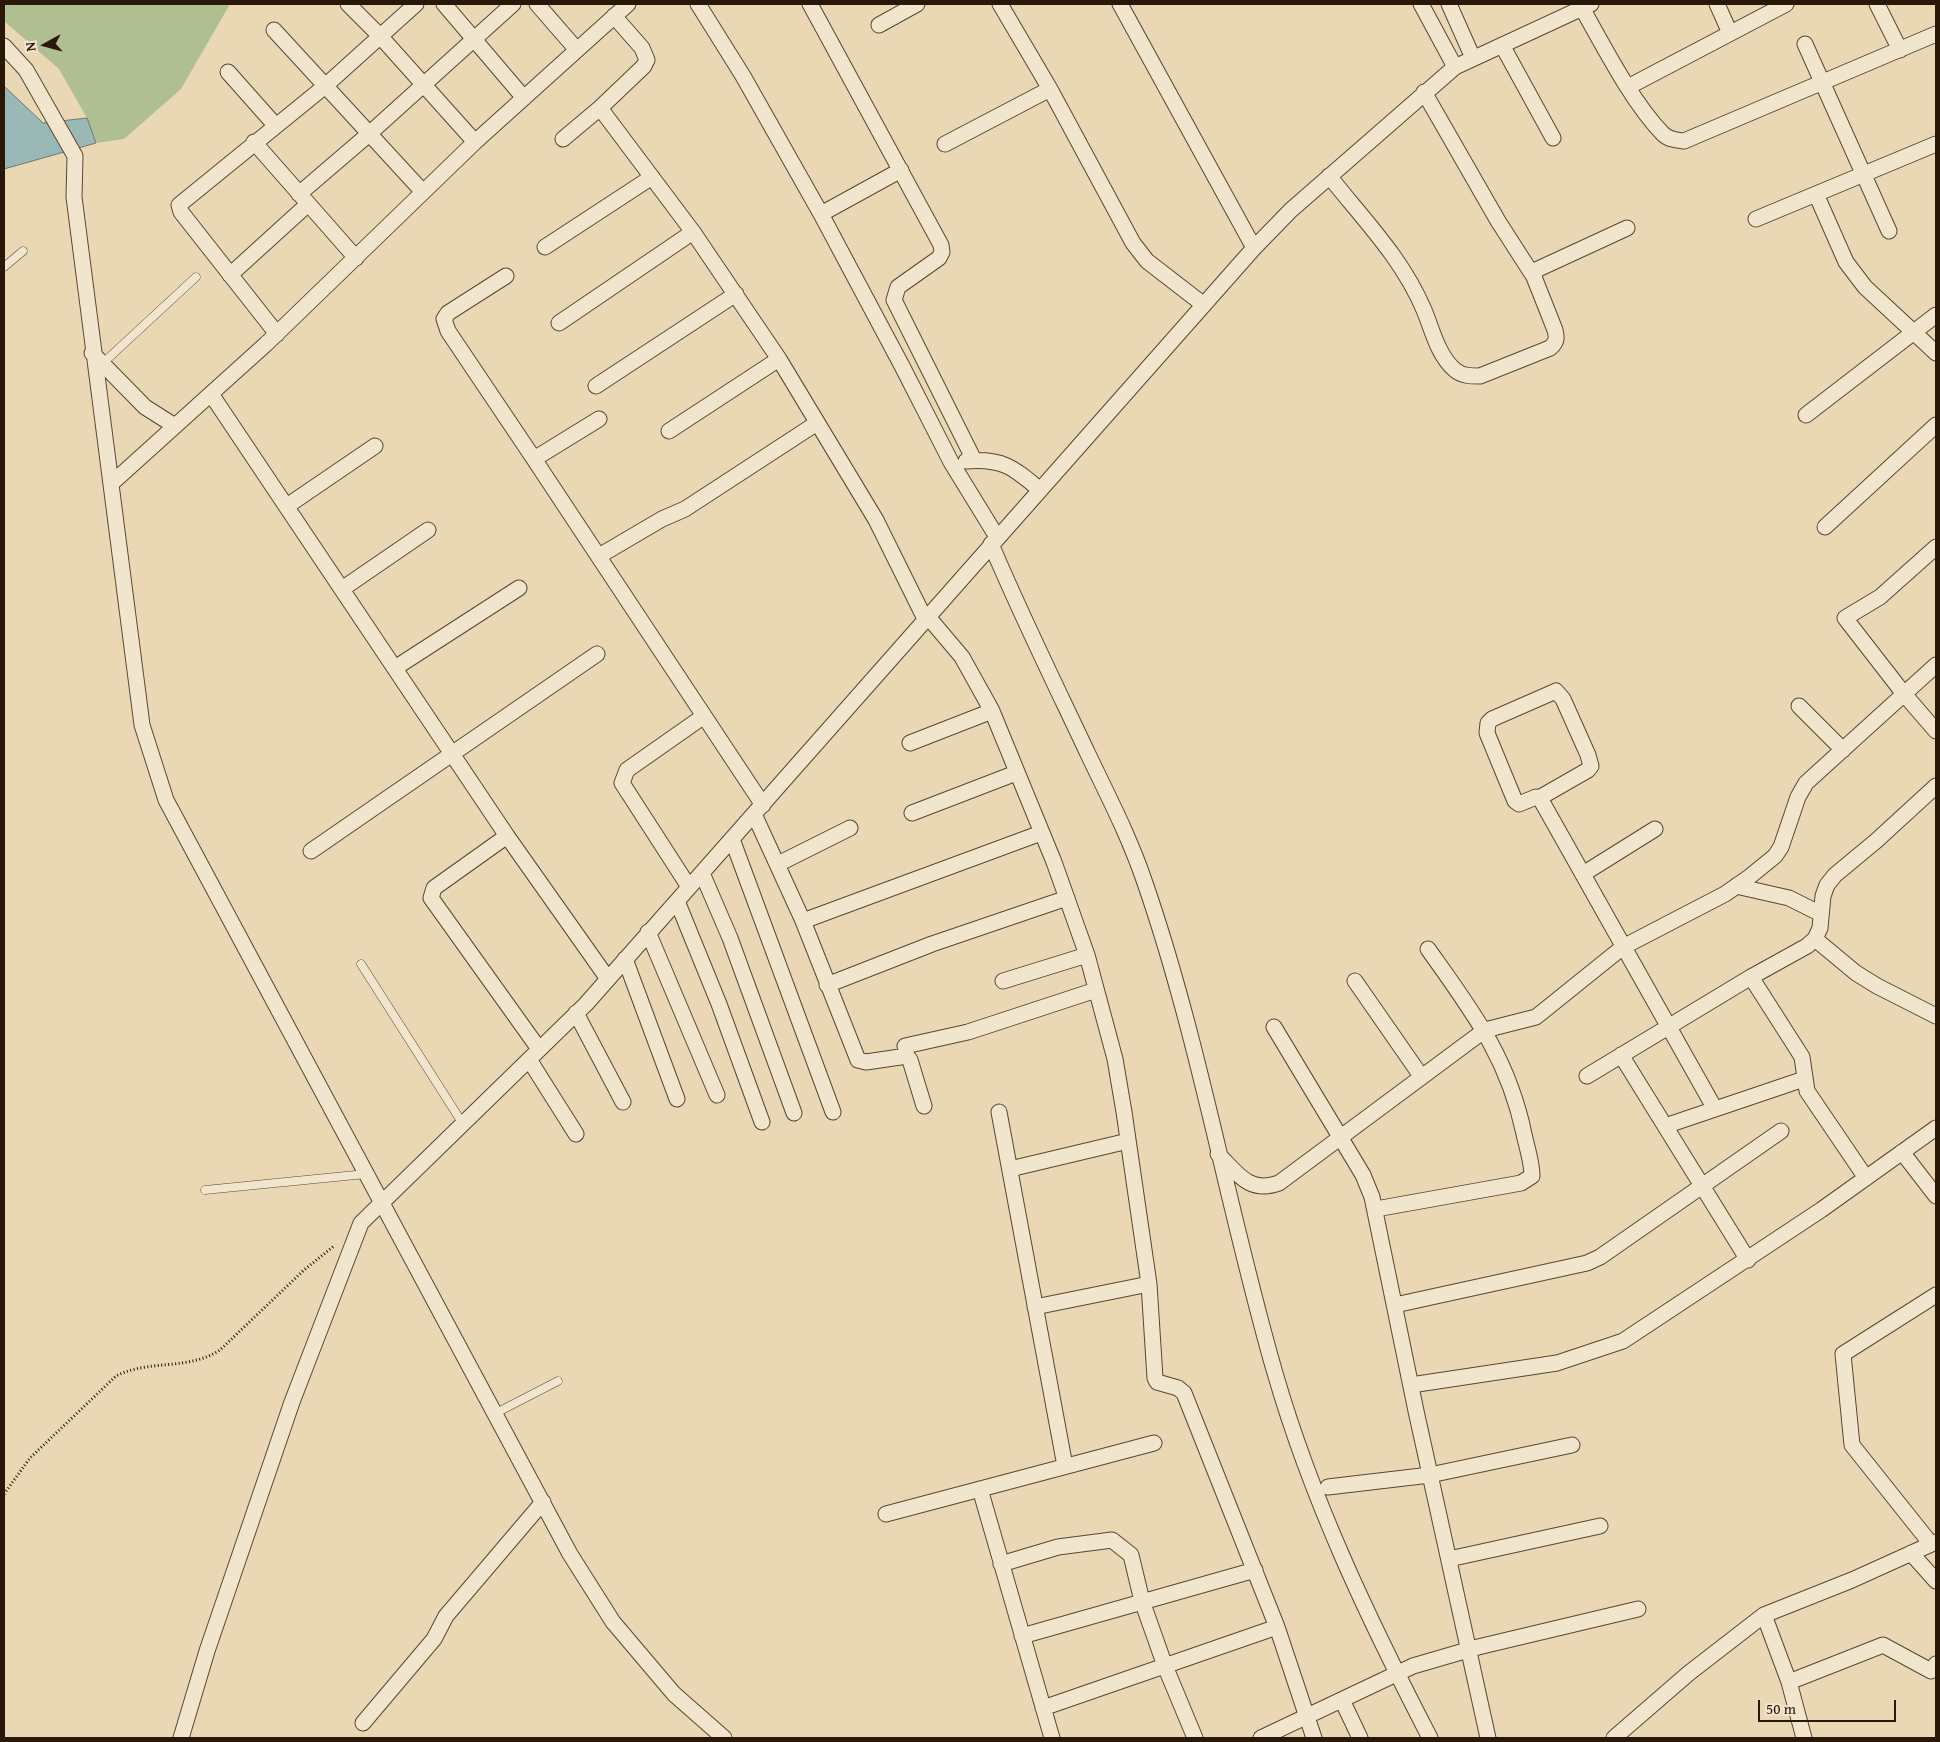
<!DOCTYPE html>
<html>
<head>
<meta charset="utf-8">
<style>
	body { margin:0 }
	#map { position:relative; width:1940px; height:1742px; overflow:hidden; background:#ead7b4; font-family:"Gentium Book Plus",serif }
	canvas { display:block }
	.frame { position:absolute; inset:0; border:5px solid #291707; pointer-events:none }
	.north { position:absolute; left:20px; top:20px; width:50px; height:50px; -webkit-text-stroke:4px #f1e5ce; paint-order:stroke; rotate:263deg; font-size:14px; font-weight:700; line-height:20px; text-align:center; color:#291707 }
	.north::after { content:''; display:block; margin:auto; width:18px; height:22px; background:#291707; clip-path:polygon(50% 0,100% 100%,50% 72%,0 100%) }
	.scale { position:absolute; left:1758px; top:1700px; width:138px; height:22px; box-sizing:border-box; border:2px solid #291707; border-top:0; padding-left:6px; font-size:15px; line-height:18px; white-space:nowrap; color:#291707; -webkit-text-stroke:4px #f1e5ce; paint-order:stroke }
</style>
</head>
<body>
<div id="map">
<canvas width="1940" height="1742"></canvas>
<div class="frame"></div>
<div class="north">N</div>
<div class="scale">50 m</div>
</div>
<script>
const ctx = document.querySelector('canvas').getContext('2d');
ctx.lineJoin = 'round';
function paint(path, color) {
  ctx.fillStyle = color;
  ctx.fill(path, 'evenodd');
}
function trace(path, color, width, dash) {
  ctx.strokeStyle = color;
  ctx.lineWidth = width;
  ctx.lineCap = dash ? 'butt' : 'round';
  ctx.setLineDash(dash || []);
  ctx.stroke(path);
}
paint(new Path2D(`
	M4,4h226l-49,85 -57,50 -28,4 -9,-25 -28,-49 -55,-48z`), '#b0bf92');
const water = new Path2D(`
	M4,86l39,37 44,-5 9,25 -92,26z`);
paint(water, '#9ab8b5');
trace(water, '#6d786f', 1);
const service = new Path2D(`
	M4,267l19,-16
	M103,363l93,-86
	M361,964l102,160
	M205,1190l161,-16
	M496,1413l62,-32`);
const minor = new Path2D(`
	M348,4l32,32 95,106
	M444,4l80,94
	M537,4l40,46
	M698,4l45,72 78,138 81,152 49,96 46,75
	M810,4l131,241 1,7 -3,6 -41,29 -4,13 80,160
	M1000,4l50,85 83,154 14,18 57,44
	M1120,4l134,244
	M1421,4l34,63
	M1449,4l24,54
	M1717,4l13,29
	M1877,4l23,46
	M1582,8c22,39 50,94 81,126 6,6 14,6 21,7l252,-107
	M879,25l38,-21
	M274,30l149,162
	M1805,44l84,187
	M1502,45l51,93
	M4,46l22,24 49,86 -1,41 68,528 24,75 404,754 43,68 61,72 50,44
	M228,72l47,53
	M1628,87l158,-83
	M1424,92l74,129 36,56
	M600,108l93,124 86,127 97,161 50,101
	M563,139l37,-31 44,-42 3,-6 -5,-12 -28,-32
	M254,142l102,116
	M945,144l105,-55
	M1329,176c35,44 73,82 95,134 8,19 14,46 31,60 7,6 16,6 25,6l70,-28c7,-6 7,-10 5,-18l-21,-53 2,-7 91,-42
	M299,194l70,-60 144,-130
	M1816,194l30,68 19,25 71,66
	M821,214l80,-44
	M1756,219l180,-75
	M545,247l107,-70
	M230,275l77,-70
	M506,276l-58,37 -4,6 4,12 86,128 229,346
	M559,323l134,-91
	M277,334l-96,-122 -2,-7 145,-118 92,-83
	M92,353l53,54 30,19
	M596,386l140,-92
	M211,394l296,442 101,143
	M1806,415l130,-100
	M669,431l110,-72
	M534,459l65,-40
	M966,461c36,-3 47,6 74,29
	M112,483l154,-139 209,-202 153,-138
	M287,506l88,-60
	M1825,527l111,-102
	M991,544c30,71 64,140 97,210 20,42 42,84 57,129 55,159 83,328 130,490 37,128 94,247 155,365
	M1936,547l-56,50 -35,21 59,76 32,37
	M599,556l63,-37 23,-10 132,-86
	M342,589l86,-59
	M929,618l33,39 30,54 62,151 33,93 28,104 9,53 25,172 6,94 2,4 21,6 6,5 93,234 37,111
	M395,668l124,-80
	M1799,706l44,44
	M910,743l82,-32
	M1539,798l49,-28 3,-4 -3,-11 -25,-56 -7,-8 -64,28 -4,4 -1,10 28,68 4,3 17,-7 5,3 174,309
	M912,813l104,-40
	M754,814l49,107 55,139 8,2 41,-6 3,4 14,46
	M507,836l-73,52 -3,10 108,151
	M732,839l101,273
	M311,851l286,-197
	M778,864l72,-36
	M702,873l28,65 64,175
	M1583,874l72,-45
	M1736,886l53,12 32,16
	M689,887l-67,-104 5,-13 77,-54
	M677,901l42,103 43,118
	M803,921l238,-88
	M648,932l69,163
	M1815,939l41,34 21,13 59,30
	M625,959l52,140
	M1751,977l51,80 5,34 59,87
	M1003,981l84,-26
	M1355,981l66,95
	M827,985l105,-41 135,-46
	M576,1013l47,89
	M1274,1027l89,148 9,22 44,214 72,327
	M905,1046l63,-14 128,-42
	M1621,1055l127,205
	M530,1061l46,73
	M1587,1076l164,-99 56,-31 8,-7 5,-11 3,-32 4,-11 8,-10 41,-34 60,-55
	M999,1112l66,354
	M1665,1126l139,-47
	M1902,1152l34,44
	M1218,1154c19,19 31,40 61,29l206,-153 51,-13 87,-70 102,-53 23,-16 27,-22 6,-9 17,-50 8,-14 130,-118
	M1010,1169l118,-28
	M1376,1209l145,-26 11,-7c0,-14 -5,-28 -8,-42 -16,-77 -52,-123 -96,-185
	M1395,1305l192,-42 13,-6 181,-126
	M1035,1307l114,-23
	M1411,1385l146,-22 66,-22 198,-131 115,-82
	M1328,1487l102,-12 142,-30
	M980,1489l72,249
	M886,1514l268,-71
	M1931,1544l-79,-99 -9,-91 93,-59
	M1911,1553l25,28
	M1449,1559l151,-33
	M1001,1564l57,-17 54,-7 19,15 11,46 23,65 30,72
	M1764,1615l25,67 15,56
	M1022,1636l233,-66
	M1789,1682l94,-37 48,26 5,-7
	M1342,1700l18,38
	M1043,1708l234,-81
	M363,1723l71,-84 12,-23 97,-114
	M181,1738l26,-87 85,-249 69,-179 225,-219 668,-756 37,-38 164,-143 136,-63
	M1261,1738l152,-72 65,-19 160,-38
	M1614,1738l75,-65 75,-58 88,-35 84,-38`);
trace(service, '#594732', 9);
trace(minor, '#594732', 17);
trace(new Path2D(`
	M4,1494l26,-36 86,-82c33,-17 72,-5 104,-26l84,-80 30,-24`), '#291707', 3, [1, 2.5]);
trace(service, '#f1e5ce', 8);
trace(minor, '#f1e5ce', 15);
</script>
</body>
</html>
